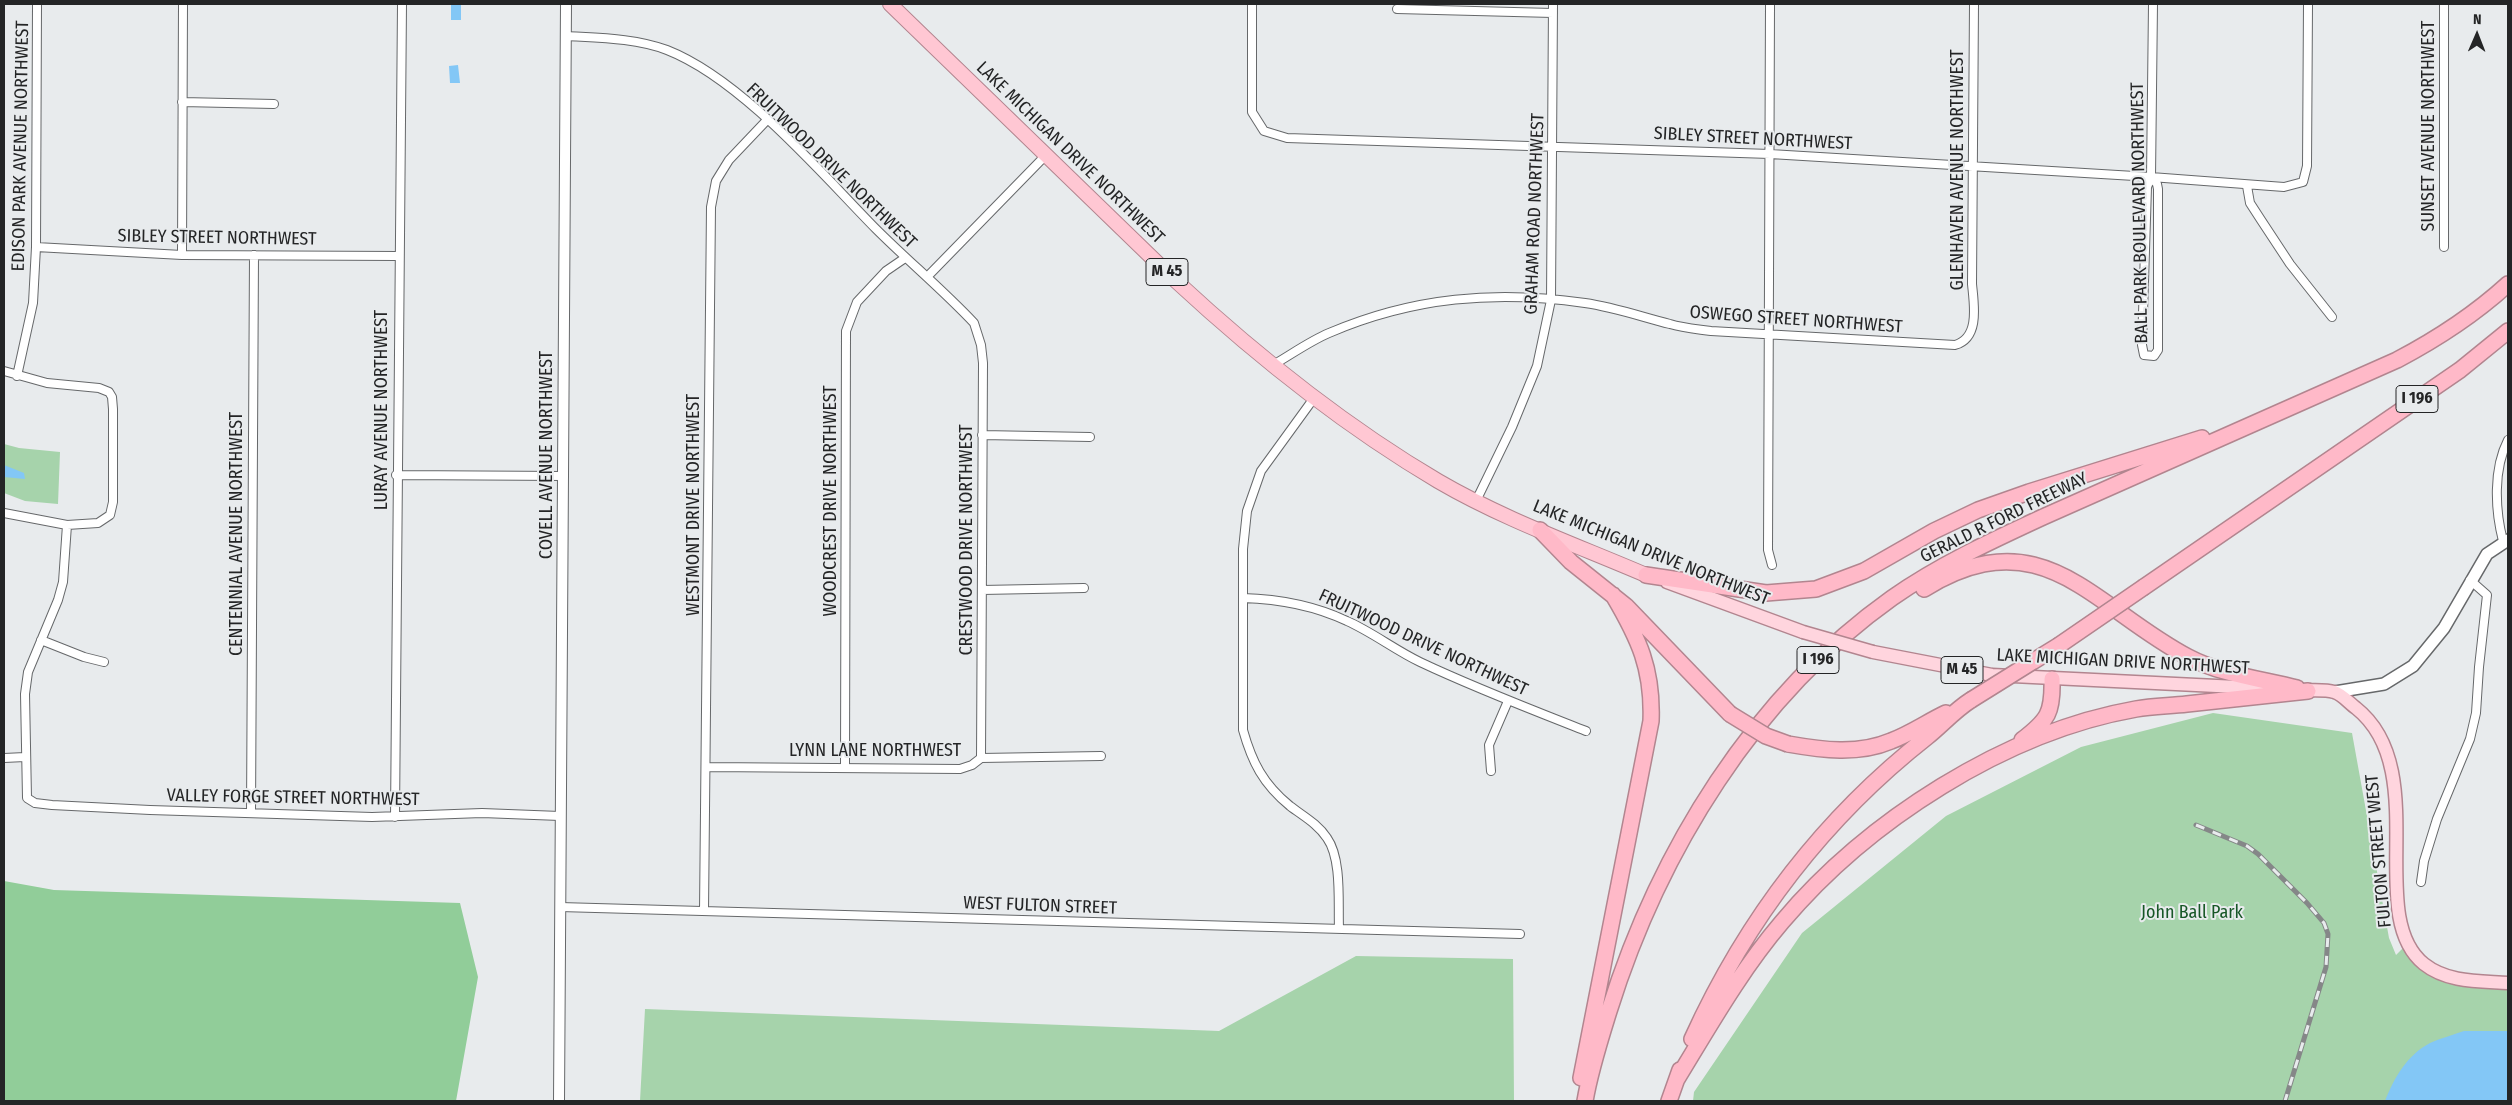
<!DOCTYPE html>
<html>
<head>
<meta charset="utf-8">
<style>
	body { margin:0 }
	#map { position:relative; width:2512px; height:1105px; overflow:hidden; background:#e8ebed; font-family:"Fira Sans Condensed",sans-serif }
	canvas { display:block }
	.frame { position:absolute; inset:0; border:5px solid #242526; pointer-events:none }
	.north { position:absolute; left:2452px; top:10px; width:50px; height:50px; -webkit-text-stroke:4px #e8ebed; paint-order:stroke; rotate:1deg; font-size:14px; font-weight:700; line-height:20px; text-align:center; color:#242526 }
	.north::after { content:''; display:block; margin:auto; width:18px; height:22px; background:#242526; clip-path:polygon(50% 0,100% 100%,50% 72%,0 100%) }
</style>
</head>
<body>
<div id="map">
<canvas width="2512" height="1105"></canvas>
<div class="frame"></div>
<div class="north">N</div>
</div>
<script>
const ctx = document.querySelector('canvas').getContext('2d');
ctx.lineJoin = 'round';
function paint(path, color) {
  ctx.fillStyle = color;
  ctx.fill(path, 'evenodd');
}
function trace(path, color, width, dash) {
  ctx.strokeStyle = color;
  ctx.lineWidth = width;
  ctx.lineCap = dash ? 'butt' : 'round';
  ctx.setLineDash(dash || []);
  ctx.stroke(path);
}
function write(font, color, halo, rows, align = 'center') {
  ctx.font = font + ' "Fira Sans Condensed",sans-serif';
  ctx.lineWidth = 4;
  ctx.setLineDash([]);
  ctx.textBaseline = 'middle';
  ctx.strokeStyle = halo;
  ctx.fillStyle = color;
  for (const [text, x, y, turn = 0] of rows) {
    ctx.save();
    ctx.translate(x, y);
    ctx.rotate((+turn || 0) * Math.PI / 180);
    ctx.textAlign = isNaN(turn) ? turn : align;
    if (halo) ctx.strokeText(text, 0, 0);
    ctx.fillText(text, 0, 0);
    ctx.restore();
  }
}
paint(new Path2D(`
	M4,444l15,4 41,4 -2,52 -33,-3 -21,-8z
	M2213,713l139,20 37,205 7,17 11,-11 39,31 62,8v118h-815l1,-9 108,-159 144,-117 135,-69z
	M1356,956l157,3 1,142h-874l5,-92 574,22z`), '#a6d3ab');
paint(new Path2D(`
	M4,881l50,9 406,13 18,74 -22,124h-452z`), '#91cd99');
paint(new Path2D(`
	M451,4h10v16h-10z
	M458,65l2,18h-10l-1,-17z
	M4,465l20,8 1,6 -21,-2z
	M2464,1031h44v70h-123c9,-23 22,-46 45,-58 11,-5 23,-8 34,-12z`), '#83c7f6');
const minor = new Path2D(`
	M1252,4v108l12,19 23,7 483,16 381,23 133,10 19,-5 4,-16 1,-162
	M1770,4l-2,546 4,15
	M2444,4v243
	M1397,9l156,4
	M566,36c33,2 69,2 101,14 74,29 153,122 209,179 32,32 67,61 98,94l7,22 2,18 -2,395
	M182,102l92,2
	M2151,177l-4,10 -5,158 2,10 10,1 4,-6v-161l-1,-5 -6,-7 2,-173
	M2247,186l3,17 11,17 29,44 42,53
	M36,247l146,8 216,1
	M182,255l1,-251
	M927,277l119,-122
	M1273,365c19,-11 37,-24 56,-32 84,-36 167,-43 256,-30 29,4 57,14 85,21 13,4 27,5 41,7l244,14c25,-7 19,-40 17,-61l2,-280
	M4,371l43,12 52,5 10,4 3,5 1,12v93l-3,13 -12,8 -31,2 -4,57 -5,18 -30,72 -3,22 2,104 8,5 17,2 98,5 222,7 110,-4 78,3
	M17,376l16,-73 3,-56 1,-243
	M1314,398l-53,73 -14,40 -4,38v181c9,32 20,54 47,76 13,10 28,18 37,32 15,21 11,65 12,90
	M982,435l108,2
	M396,475l168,1
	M1476,501l36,-74 25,-61 14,-66 2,-296
	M4,513l63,12
	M2503,541c-8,-31 -10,-72 5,-101
	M982,590l102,-2
	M1243,598c37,1 70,7 104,23 25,11 48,29 73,41 55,26 110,47 166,69
	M41,640l43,17 20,5
	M4,758l21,-1
	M845,766l1,-435 11,-29 29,-31 19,-13
	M707,767l253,2 12,-4 9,-7 120,-2
	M1491,771l-2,-26 19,-44
	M251,813l3,-558
	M395,817l7,-813
	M2421,882l3,-21 13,-42 33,-80 6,-26 3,-46 8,-72 -17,-15
	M560,907l960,27
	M704,911l7,-704 5,-26 13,-21 38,-40`);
const tertiary = new Path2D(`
	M559,1101l7,-1097`);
const secondary = new Path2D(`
	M2335,692l49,-8 29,-18 31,-38 43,-74 21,-14`);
const primary = new Path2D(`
	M1667,582l136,50
	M1873,652l119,23 286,14
	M2300,690c10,1 25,-1 34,2 8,2 16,12 22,16 78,62 7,207 68,256 24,19 56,17 84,19`);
const trunk = new Path2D(`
	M890,4l286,277c81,75 167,144 262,200 65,38 138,64 208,94`);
const motorway = new Path2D(`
	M1540,530l31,32 55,44 104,108
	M1646,575l120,18 50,-4 48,-18 70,-40 44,-21 51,-18 173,-54
	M2144,587l316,-217 48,-39
	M1924,589c118,-73 169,18 264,68 32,17 73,22 109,31
	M2032,662l26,-16
	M2022,740c26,-20 31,-27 30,-61
	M1788,744c34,6 70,11 103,-3 19,-7 36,-19 55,-28
	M1692,1039c54,-119 132,-221 235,-302 15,-12 28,-27 44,-37
	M1581,1078l70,-357c2,-52 -12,-82 -38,-126
	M1677,1079c33,-54 64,-109 105,-157 85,-101 223,-190 354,-213 17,-3 34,-3 51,-5 40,-4 81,-9 121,-13
	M1585,1101c5,-30 15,-61 24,-90 50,-160 145,-315 283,-413 47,-33 99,-57 151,-81l354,-157c40,-21 77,-45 111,-76
	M1669,1101l11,-31`);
trace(minor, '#66686a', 10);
trace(tertiary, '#66686a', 12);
trace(secondary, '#66686a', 14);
trace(primary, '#b2858f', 15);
trace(trunk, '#b2858f', 16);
trace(motorway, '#b2858f', 18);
trace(minor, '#fff', 8);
trace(tertiary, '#fff', 10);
trace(secondary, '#fff', 11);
trace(primary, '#ffd5de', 12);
trace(trunk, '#ffc7d3', 14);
trace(motorway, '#ffb9c8', 15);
const rail = new Path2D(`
	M2196,825l51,21 11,8 49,49 17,20 4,11 -2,33 -41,134`);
trace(rail, '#858788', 5);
trace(rail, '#e8ebed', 3, [9]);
const primaryBridge = new Path2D(`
	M1803,632l70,20`);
const motorwayBridge = new Path2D(`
	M2058,646l86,-59
	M1971,700l61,-38
	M1730,714l36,22 22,8`);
trace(primaryBridge, '#b2858f', 15, []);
trace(motorwayBridge, '#b2858f', 18, []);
trace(primaryBridge, '#ffd5de', 12);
trace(motorwayBridge, '#ffb9c8', 15);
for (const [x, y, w] of [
	[1167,272,42],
	[2417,399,42],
	[1818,660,42],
	[1962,670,42]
]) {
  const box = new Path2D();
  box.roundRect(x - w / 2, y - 13.5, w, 27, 4);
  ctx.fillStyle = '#e8ebed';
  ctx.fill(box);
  trace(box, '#242526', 1);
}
write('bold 16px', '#242526', null, [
	["M 45",1167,272],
	["I 196",2417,399],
	["I 196",1818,660],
	["M 45",1962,670]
]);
write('18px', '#242526', '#e8ebed', [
	["SUNSET AVENUE NORTHWEST",2429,126,-90],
	["SIBLEY STREET NORTHWEST",1753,139,3],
	["EDISON PARK AVENUE NORTHWEST",21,146,-89],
	["LAKE MICHIGAN DRIVE NORTHWEST",1070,153,44],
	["FRUITWOOD DRIVE NORTHWEST",831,166,44],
	["GLENHAVEN AVENUE NORTHWEST",1958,170,-90],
	["BALL PARK BOULEVARD NORTHWEST",2140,213,-91],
	["GRAHAM ROAD NORTHWEST",1535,214,-88],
	["SIBLEY STREET NORTHWEST",217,238,1],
	["OSWEGO STREET NORTHWEST",1796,320,4],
	["LURAY AVENUE NORTHWEST",382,410,-90],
	["COVELL AVENUE NORTHWEST",547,455,-90],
	["WOODCREST DRIVE NORTHWEST",831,501,-90],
	["WESTMONT DRIVE NORTHWEST",694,505,-90],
	["GERALD R FORD FREEWAY",2004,518,-26],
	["CENTENNIAL AVENUE NORTHWEST",237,534,-90],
	["CRESTWOOD DRIVE NORTHWEST",967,540,-90],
	["LAKE MICHIGAN DRIVE NORTHWEST",1651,553,22],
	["FRUITWOOD DRIVE NORTHWEST",1423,643,25],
	["LAKE MICHIGAN DRIVE NORTHWEST",2123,662,3],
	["LYNN LANE NORTHWEST",875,751],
	["VALLEY FORGE STREET NORTHWEST",293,798,1],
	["FULTON STREET WEST",2379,851,-95],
	["WEST FULTON STREET",1040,906,2]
]);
write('18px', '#175727', '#e8ebed', [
	["John Ball Park",2192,913]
]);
</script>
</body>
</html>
